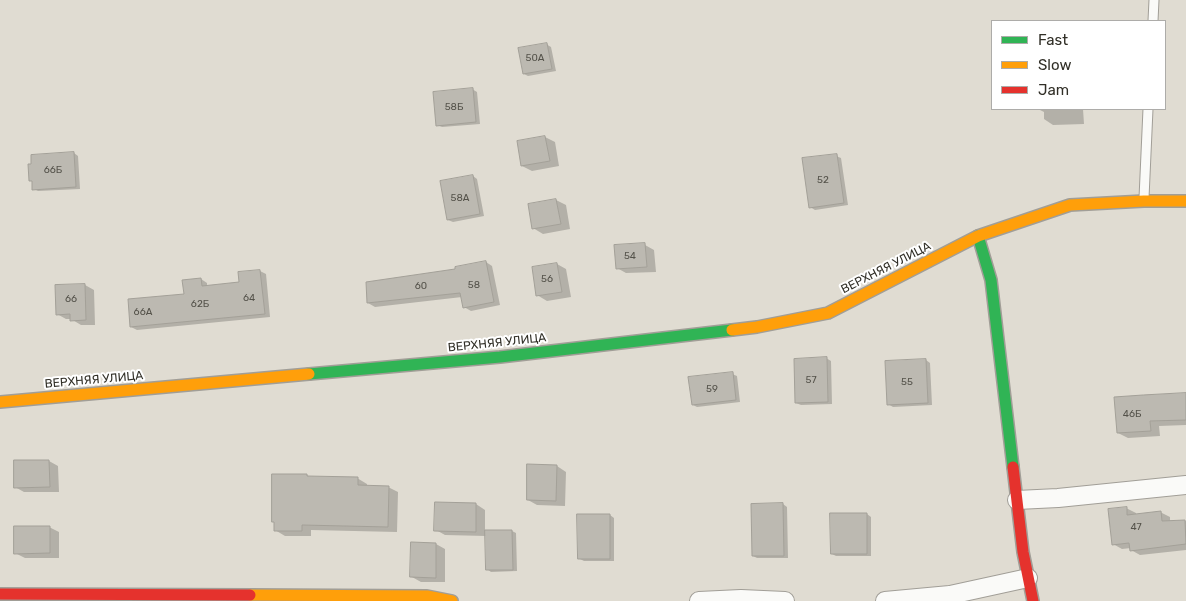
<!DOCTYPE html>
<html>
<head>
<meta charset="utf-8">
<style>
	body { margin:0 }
	#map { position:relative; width:1186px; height:601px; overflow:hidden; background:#e0dcd2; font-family:Rubik,sans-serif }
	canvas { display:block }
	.legend { position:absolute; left:991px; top:20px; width:175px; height:90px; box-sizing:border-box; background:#fff; border:1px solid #adaca9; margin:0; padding:6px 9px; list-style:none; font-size:15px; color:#312f27 }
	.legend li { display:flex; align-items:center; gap:10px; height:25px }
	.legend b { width:25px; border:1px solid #adaca9 }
</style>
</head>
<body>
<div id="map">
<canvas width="1186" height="601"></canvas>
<ul class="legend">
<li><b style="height:6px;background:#30b455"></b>Fast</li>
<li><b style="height:6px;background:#ff9f0a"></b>Slow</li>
<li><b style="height:6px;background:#e5322d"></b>Jam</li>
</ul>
</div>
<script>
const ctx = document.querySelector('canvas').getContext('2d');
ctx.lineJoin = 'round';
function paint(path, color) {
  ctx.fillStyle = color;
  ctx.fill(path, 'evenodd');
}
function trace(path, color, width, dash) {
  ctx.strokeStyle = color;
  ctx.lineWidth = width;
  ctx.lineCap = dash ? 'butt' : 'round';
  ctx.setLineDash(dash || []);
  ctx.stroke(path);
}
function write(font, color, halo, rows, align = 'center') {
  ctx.font = font + ' Rubik,sans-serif';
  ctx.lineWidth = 4;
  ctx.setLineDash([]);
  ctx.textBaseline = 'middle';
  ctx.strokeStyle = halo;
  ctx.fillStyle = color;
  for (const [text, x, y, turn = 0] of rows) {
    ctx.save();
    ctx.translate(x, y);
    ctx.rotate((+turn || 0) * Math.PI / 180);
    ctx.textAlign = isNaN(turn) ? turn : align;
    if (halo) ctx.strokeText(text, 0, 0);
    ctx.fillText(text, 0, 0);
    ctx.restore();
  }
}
paint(new Path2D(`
	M546,44l5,3 5,24 -28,5 -4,-2z
	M472,89l5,3 3,32 -38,3 -5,-2z
	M1038,109h45l1,15 -31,1 -9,-6v-7z
	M545,137l10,5 4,24 -27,5 -10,-5 -4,-24z
	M74,153l4,3 2,33 -42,2 -4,-2 -1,-7 -3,-2z
	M836,156l5,2 7,47 -33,5 -5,-3z
	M473,176l4,3 7,37 -31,6 -5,-2z
	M556,200l10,5 4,24 -27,5 -10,-6 -4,-23z
	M645,245l9,5 2,22 -30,1 -9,-5z
	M486,262l6,4 8,39 -29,6 -7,-4 -2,-10 -87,10 -7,-4 88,-33z
	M557,264l9,5 5,28 -24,4 -10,-6z
	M260,271l6,3 4,43 -133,13 -6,-3 54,-32 16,-16 6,4v3l33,-3z
	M85,285l9,5 1,35h-14l-10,-6h-5l-9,-5z
	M826,358l5,3 1,43 -31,1 -5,-2z
	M926,360l4,3 2,42 -39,2 -5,-3z
	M732,374l5,2 3,26 -43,5 -4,-2z
	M1186,395v30l-27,1 1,10 -32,2 -10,-5z
	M49,461l9,5 1,26h-35l-9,-5z
	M557,466l9,6 -1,34 -28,-1 -9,-5z
	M307,475l3,2 47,1 10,6v2l21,1 10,5 -1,40 -86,-2v6h-26l-10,-6z
	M436,504h40l9,6v21h27l4,2 1,38 -26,1 -4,-3 -1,-33 -41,-1 -9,-5z
	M783,504l4,3 1,51h-31l-4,-2z
	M1126,508l10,5v2l24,-3 10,5v5l16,-1v29l-46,5 -9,-5v-2l-9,1 -9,-5z
	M867,514l4,3v39h-35l-4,-2z
	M610,515l4,3v43h-30l-4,-2z
	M49,527l10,5v26h-34l-10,-5z
	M436,544l9,5v33h-24l-9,-5z`), '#0003');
const building = new Path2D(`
	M547,43l5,26 -29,5 -5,-26z
	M473,88l3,34 -40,4 -3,-34z
	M545,136l5,25 -29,5 -4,-25z
	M74,152l2,35 -44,3v-9h-3l-1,-17h3v-9z
	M837,154l7,49 -35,5 -7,-50z
	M473,175l7,39 -33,6 -7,-39z
	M556,199l5,25 -29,5 -4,-25z
	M645,243l2,24 -31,2 -2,-24z
	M486,261l8,41 -31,6 -3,-15 -93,10 -1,-21 89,-13v-2z
	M557,263l5,29 -26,4 -4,-29z
	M260,270l5,44 -135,13 -2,-28 56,-5 -2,-14 19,-2 1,8 37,-4 -1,-10z
	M85,284l1,36 -16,1v-7l-14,1 -1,-30z
	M827,357l1,45 -33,1 -1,-44z
	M926,359l2,44 -41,2 -2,-44z
	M733,372l3,28 -44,5 -4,-28z
	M1186,393v27l-36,1 1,10 -34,2 -3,-36 29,-2z
	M14,460h35l1,27 -36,1z
	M527,464l30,1 -1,36 -29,-1z
	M272,474h35v2l51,1v8l31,1 -1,41 -86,-2v6h-28v-9h-2z
	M435,502l41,1v29l-42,-1z
	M783,503l1,53h-32l-1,-52z
	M1127,507v8l34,-4 1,10 23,-1 1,24 -56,7 -1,-8 -17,2 -4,-36z
	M830,513h37v41h-36z
	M577,514h33v45h-32z
	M14,526h36v27l-36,1z
	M485,530h27l1,40h-27z
	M411,542l25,1v35l-26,-1z`);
paint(building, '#bcb9b1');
trace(building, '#a3a098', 1);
const lane = new Path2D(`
	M1153,21l1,-21
	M1144,198l4,-89`);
const street = new Path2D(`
	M1017,500l41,-2 128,-13
	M699,601l42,-2 44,2
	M885,601l65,-6 78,-17`);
const fast = new Path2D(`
	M978,236l13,44 22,187
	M309,374l191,-17 232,-27`);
const slow = new Path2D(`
	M732,330l25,-3 71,-14 150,-77 92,-31 74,-4h42
	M0,402l309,-28
	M250,595l177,1 25,5`);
const jam = new Path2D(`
	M1013,467l10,85 10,49
	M0,594l250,1`);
trace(lane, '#a19e97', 11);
trace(street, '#a19e97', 20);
trace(fast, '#a19e97', 14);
trace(slow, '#a19e97', 14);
trace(jam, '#a19e97', 14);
trace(lane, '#fafaf8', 9);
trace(street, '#fafaf8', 18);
trace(fast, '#30b455', 11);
trace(slow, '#ff9f0a', 11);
trace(jam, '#e5322d', 11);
write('10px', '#54524a', null, [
	["50А",535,58],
	["58Б",454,107],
	["66Б",53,170],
	["52",823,180],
	["58А",460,198],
	["54",630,256],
	["56",547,279],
	["58",474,285],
	["60",421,286],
	["64",249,298],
	["66",71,299],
	["62Б",200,304],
	["66А",143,312],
	["57",811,380],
	["55",907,382],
	["59",712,389],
	["46Б",1132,414],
	["47",1136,527]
]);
write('12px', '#312f27', '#fff', [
	["ВЕРХНЯЯ УЛИЦА",886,268,-27],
	["ВЕРХНЯЯ УЛИЦА",497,343,-6],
	["ВЕРХНЯЯ УЛИЦА",94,380,-5]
]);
</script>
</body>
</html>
